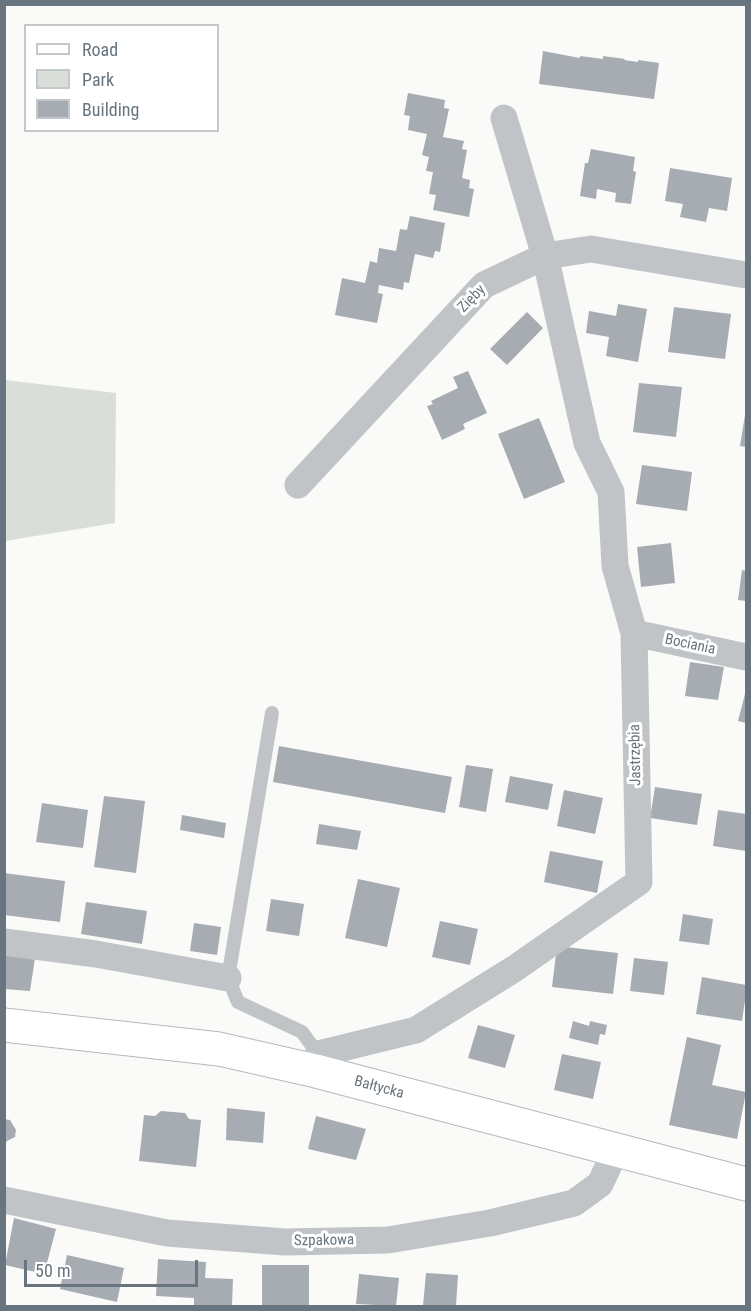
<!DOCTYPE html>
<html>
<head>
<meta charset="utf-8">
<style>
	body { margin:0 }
	#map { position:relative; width:751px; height:1311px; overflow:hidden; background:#fafaf8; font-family:"Roboto Condensed",sans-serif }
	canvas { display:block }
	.frame { position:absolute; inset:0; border:6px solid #68757f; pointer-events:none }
	.legend { position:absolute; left:24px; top:24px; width:195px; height:108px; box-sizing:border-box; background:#fff; border:2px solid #c3c8cc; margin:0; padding:8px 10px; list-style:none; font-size:18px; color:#68757f }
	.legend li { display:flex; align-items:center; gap:12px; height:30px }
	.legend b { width:30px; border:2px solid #c3c8cc }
	.scale { position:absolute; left:24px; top:1260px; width:174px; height:27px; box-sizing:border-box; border:3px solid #68757f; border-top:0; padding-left:8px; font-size:18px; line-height:21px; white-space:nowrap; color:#68757f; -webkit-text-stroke:4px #fff; paint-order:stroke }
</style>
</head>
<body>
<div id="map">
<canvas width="751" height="1311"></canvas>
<div class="frame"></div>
<ul class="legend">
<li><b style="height:8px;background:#fff"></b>Road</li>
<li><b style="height:16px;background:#daded8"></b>Park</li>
<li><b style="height:16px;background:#a6acb2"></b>Building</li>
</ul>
<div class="scale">50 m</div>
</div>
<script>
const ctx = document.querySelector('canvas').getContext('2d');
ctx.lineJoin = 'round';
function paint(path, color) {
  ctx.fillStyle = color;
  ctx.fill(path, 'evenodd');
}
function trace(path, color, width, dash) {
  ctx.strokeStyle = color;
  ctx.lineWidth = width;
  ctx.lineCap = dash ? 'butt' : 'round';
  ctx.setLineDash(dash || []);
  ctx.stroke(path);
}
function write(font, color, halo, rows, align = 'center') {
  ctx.font = font + ' "Roboto Condensed",sans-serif';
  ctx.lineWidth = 6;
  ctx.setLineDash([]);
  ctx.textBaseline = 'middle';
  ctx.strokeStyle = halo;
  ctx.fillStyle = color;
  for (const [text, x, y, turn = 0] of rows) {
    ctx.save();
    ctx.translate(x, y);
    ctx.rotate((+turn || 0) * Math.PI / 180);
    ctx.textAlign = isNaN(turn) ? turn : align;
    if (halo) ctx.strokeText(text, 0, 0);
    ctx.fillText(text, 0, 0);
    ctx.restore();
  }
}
paint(new Path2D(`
	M5,380l111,13 -1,130 -110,18z`), '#daded8');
paint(new Path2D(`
	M543,51l37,7v-2l23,3v-3l22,3 -1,1 14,2v-2l21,3 -5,36 -115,-15z
	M408,93l37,7 -1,8 5,1 -6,28 21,4 -2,8 5,1 -5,28 8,2 -1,8 5,1 -5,28 -36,-7 3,-15 -7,-1 4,-22 -7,-1 3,-14 -7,-2 5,-21 -19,-4 2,-14 -6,-1z
	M591,149l44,8 -2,14 3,1 -5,32 -16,-2 1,-9 -19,-4 -1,10 -16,-3 5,-33h3z
	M670,168l62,10 -5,33 -18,-3 -3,14 -26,-5 3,-13 -18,-3z
	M410,216l35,7 -5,29 -5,-1 -2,7 -18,-4 -6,29 -5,-1 -1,8 -24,-5 -1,8 5,1 -6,29 -42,-8 7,-37 23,5 5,-22 7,2 2,-15 17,3 4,-22 7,1z
	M618,304l29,5 -9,53 -32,-6 3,-19 -23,-4 3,-22 27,5z
	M674,307l57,7 -6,45 -57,-7z
	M527,312l16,16 -36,37 -17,-16z
	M468,371l19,42 -24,11 2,5 -23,11 -15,-34 6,-2 -2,-3 27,-13 -5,-11z
	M639,383l43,4 -6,50 -43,-5z
	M745,415h1v32l-6,-1z
	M539,418l26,64 -41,17 -26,-65z
	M642,465l50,7 -5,39 -51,-7z
	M671,543l4,40 -34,4 -4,-40z
	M742,570l4,1v30l-8,-1z
	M690,662l34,5 -6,33 -33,-4z
	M746,690v33l-8,-2z
	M279,746l173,31 -7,36 -172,-31z
	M466,765l27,4 -7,43 -27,-5z
	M510,776l43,8 -5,26 -43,-8z
	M655,787l47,7 -5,31 -47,-7z
	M564,790l39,8 -8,36 -38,-8z
	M104,796l41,5 -9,72 -42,-6z
	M42,803l46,7 -5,38 -47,-6z
	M718,810l28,4v37l-33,-5z
	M182,815l44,8 -2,15 -44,-8z
	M319,824l42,7 -4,19 -41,-6z
	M550,851l53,10 -6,32 -53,-11z
	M4,873l61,8 -5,41 -56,-7z
	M358,879l42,9 -13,59 -42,-9z
	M271,899l33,5 -5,32 -33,-5z
	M86,902l61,9 -5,33 -61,-10z
	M683,914l30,5 -4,26 -30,-4z
	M440,921l38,8 -8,36 -38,-8z
	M194,923l27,4 -4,28 -27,-4z
	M557,946l61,7 -5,41 -61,-7z
	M4,953l31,5 -5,33 -26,-2z
	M634,958l34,4 -4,33 -34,-4z
	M702,977l44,8v9l-4,27 -46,-7z
	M573,1021l16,5 1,-5 17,4 -2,10 -5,-1 -2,11 -29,-7z
	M478,1025l37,10 -10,33 -37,-10z
	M687,1037l34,8 -9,40 34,7 -9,47 -68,-14z
	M562,1054l39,8 -8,37 -39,-9z
	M227,1108l38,4 -2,31 -37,-3z
	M161,1111l24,2 4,6 12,1 -5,47 -57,-6 5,-46 11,1z
	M316,1116l50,13 -10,31 -48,-11z
	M4,1119l6,1 6,10 -1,7 -8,4 -3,5z
	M14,1218l42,11 -12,45 -39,-9z
	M67,1255l57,13 -7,34 -57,-13z
	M158,1259l48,3 -1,16 28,1 -1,27h-38v-8l-38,-2z
	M262,1265h47v41h-47z
	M426,1273l32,2 -2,31h-33z
	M359,1274l40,4 -3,28 -40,-2z`), '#a6acb2');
const secondary = new Path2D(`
	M4,1025l215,24 97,22 430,113`);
trace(secondary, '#b5b9bd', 35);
trace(new Path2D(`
	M272,713l-44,265 10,24 64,30 16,22`), '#c0c4c7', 14);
trace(new Path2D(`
	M298,485l186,-200 61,-29 46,-7 155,26
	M634,633l112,24
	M4,942l92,12 132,24
	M316,1071l2,-17 98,-24 98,-61 125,-87 -5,-249 -19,-67 -4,-74 -24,-49 -42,-187 -41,-138
	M4,1200l163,33 118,9 103,-2 102,-17 84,-20 26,-19 8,-17 4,-18`), '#c0c4c7', 27);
trace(secondary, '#fff', 33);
write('15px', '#68757f', '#fff', [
	["Zięby",472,299,-45],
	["Bociania",690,645,12],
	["Jastrzębia",636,755,-91],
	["Bałtycka",379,1088,15],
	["Szpakowa",324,1241,-1]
]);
</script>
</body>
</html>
